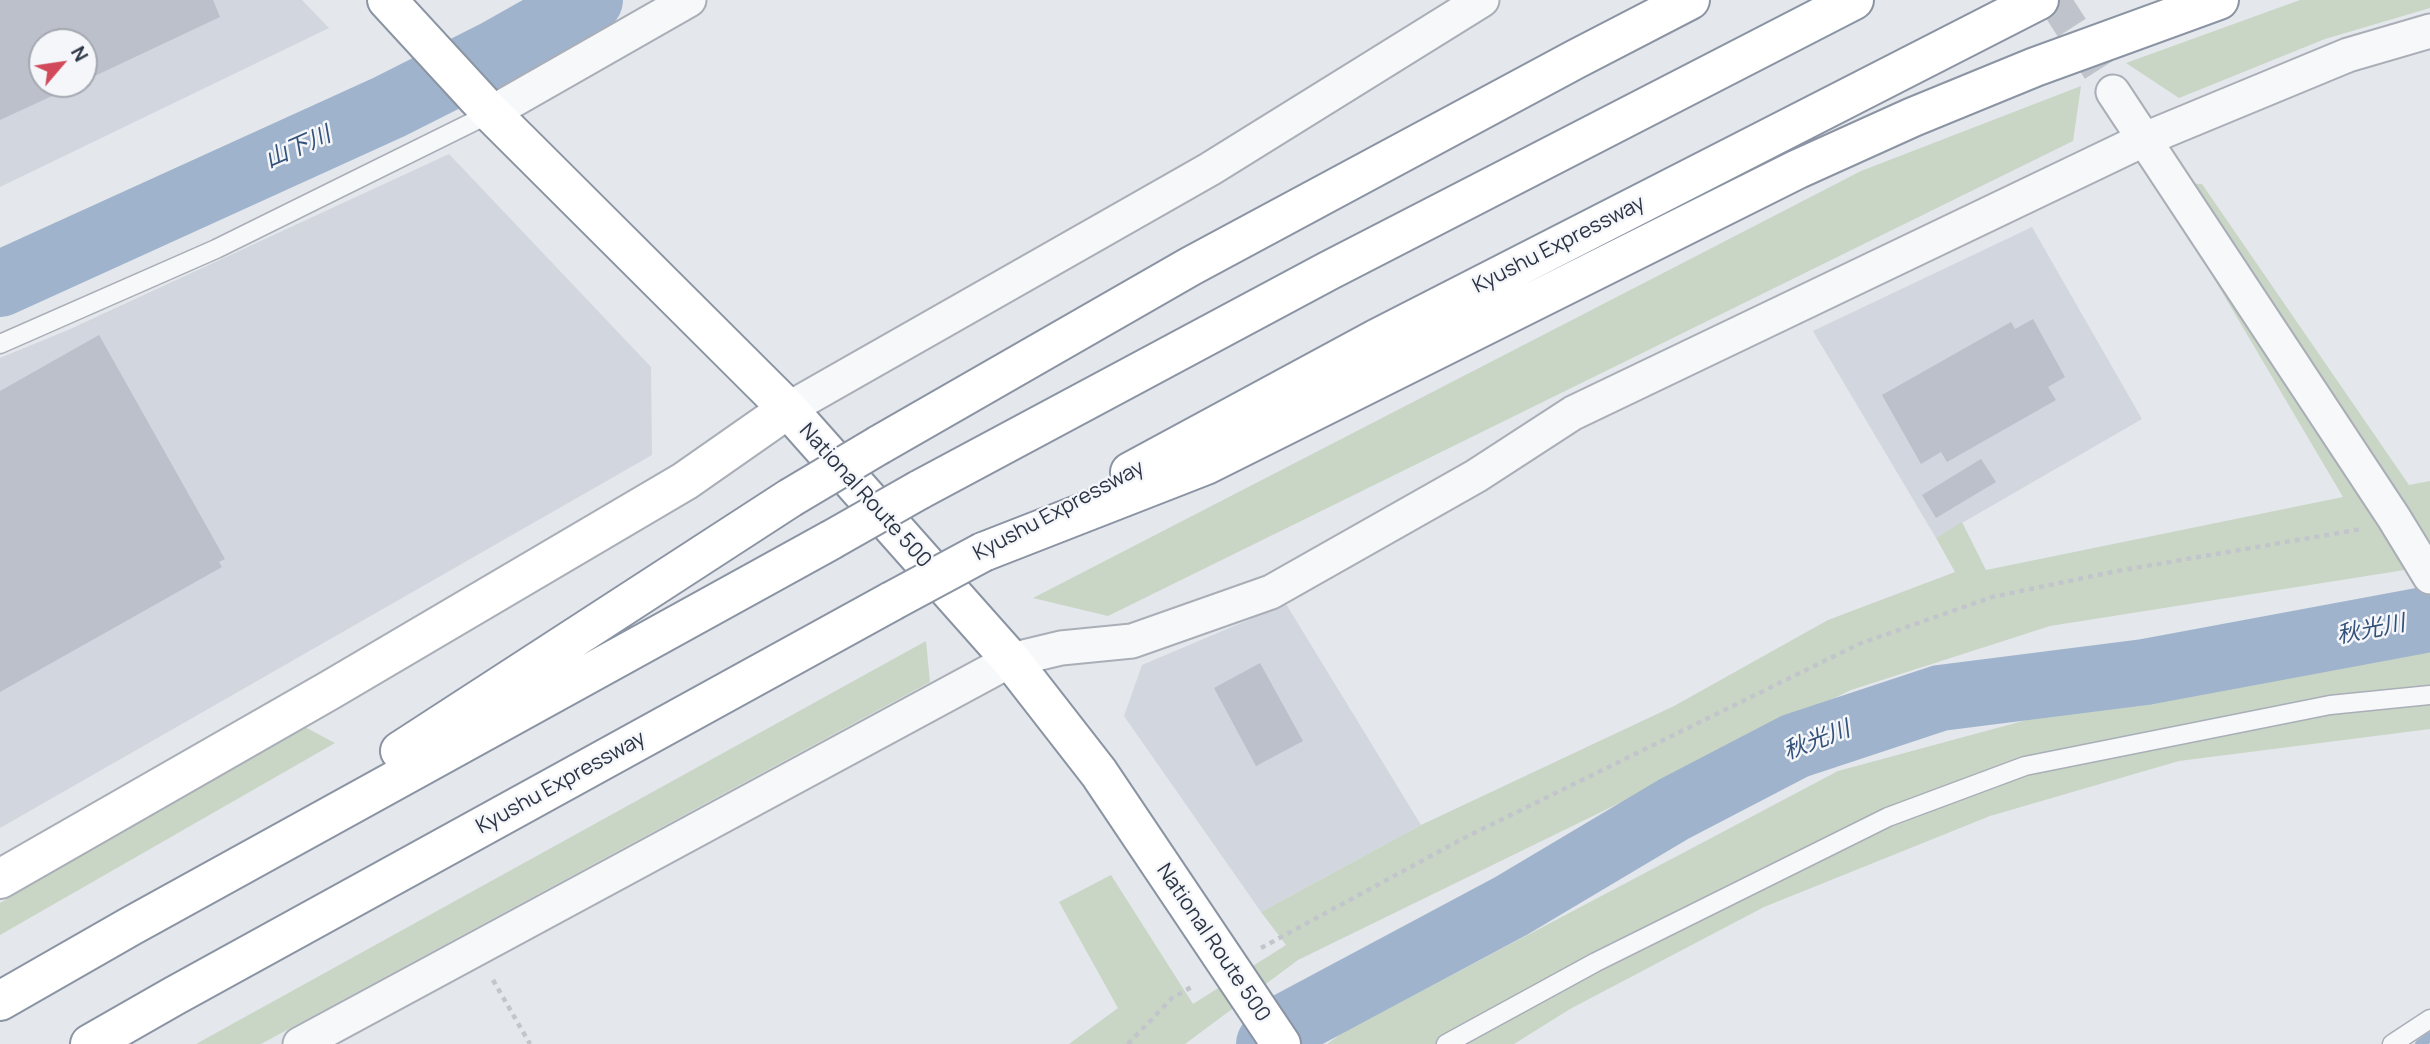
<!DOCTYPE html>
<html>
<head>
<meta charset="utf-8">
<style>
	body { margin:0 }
	#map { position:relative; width:2430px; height:1044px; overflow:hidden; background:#e4e7ec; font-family:Manrope,sans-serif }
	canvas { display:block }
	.north { position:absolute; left:28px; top:28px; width:70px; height:70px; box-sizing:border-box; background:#f4f6f9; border:2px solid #a4a8b1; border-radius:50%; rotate:61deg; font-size:19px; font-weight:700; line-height:28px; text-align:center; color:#2b3445 }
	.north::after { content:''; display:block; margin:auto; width:24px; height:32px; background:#d1495b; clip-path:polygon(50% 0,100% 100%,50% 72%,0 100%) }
</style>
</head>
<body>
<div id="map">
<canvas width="2430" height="1044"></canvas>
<div class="north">N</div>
</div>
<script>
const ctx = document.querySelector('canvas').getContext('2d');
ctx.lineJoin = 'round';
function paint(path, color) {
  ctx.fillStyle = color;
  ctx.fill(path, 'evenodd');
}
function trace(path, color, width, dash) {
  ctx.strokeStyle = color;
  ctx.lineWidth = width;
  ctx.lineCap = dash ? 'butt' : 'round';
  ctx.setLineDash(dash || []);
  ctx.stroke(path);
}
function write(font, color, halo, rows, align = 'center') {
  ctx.font = font + ' Manrope,"Noto Sans JP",sans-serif';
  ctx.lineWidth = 5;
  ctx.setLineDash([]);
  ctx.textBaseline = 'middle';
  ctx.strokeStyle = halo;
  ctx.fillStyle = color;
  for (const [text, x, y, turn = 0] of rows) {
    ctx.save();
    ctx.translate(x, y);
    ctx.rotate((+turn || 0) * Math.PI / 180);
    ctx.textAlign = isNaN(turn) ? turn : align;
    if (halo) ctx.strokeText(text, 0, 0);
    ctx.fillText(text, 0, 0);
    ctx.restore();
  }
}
paint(new Path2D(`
	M0,0h302l27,28 -329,159zM42,42h42v42h-42z
	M449,154l202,213 1,88 -652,373v-470l68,-28z
	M2032,227l110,192 -206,119 -123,-207z
	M1286,604l135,221 -160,87 -137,-196 18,-51z`), '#d2d6de');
paint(new Path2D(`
	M2300,0h130v8l-105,31 -146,59 -53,-35z
	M2081,86l-8,55 -965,475 -75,-18 828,-427z
	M2157,182l45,2 207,301 21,-4v85l-380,60 -199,64 -553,270 -113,84h-116l49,-36 -59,-106 52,-27 82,129 93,-59 -25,-33 160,-87 253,-119 154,-86 127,-48 -19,-34 26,-16 24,48 357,-73z
	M926,641l4,41 -669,362h-65z
	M2430,652v77l-251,32 -189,55 -226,91 -194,102 -56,35h-187l15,-11 496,-262 196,-53 285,-46z
	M303,726l32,17 -335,192v-32z`), '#c9d6c5');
trace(new Path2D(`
	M2420,1044l10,-7`), '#9fb4cc', 10);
trace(new Path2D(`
	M0,284l389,-177 107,-54 94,-53
	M1269,1044l21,-20 221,-118 163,-97 121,-63 145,-48 205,-26 285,-53`), '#9fb4cc', 66);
paint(new Path2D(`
	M0,0h213l7,17 -136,64v-39h-42v42h36l-78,36z
	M2033,319l32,58 -17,10 8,13 -109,62 -6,-10 -20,12 -39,-69 129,-73 4,7z
	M99,335l126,224 -6,3 3,5 -222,125v-301z
	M1981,459l15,23 -60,36 -14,-23z
	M1260,663l43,78 -47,25 -42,-78z`), '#bbc0ca');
trace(new Path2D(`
	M2054,0l59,92`), '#bfc3cb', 33, [33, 17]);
const lane = new Path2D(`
	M0,344l216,-95 275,-136
	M1446,1044l150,-82 292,-145 137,-51 305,-61 100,-10
	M2392,1044l38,-25`);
const street = new Path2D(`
	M2113,92l281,426 36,59
	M491,113l198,-113
	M788,409l422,-240 272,-169
	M300,1044l711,-384 50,-12 71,-7 139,-49 205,-116 97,-63 572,-274 203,-84 82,-24`);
const secondary = new Path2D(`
	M0,879l330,-189 355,-209 103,-72`);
const highway = new Path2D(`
	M387,0l104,113 297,296 223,251 88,113 182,271
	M879,445l312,-179 385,-207 114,-59
	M1130,472l246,-133 663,-339
	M919,490l409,-219 526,-271
	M983,552l223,-87 592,-296 115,-52 122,-50 184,-67
	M400,751l390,-253
	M0,1001l131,-75 700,-386
	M90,1044l84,-48 718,-395`);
trace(lane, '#a9aeb7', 21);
trace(street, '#a9aeb7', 37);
trace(secondary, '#a9aeb7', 42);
trace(highway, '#8b94a3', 42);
trace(new Path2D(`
	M1261,948l203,-110 395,-194 133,-47 125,-26 245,-42
	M493,980l37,64
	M1128,1044l44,-46 23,-13`), '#c2c5cb', 4.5, [5, 5]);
trace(lane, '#f7f8fa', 18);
trace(street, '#f7f8fa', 33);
trace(secondary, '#fff', 38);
trace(highway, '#fff', 38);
const highwayBridge = new Path2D(`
	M790,498l89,-53
	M831,540l88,-50
	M892,601l91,-49`);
trace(highwayBridge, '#8b94a3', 42, []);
trace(highwayBridge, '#fff', 38);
write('21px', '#2b3445', '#f4f6f9', [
	["Kyushu Expressway",1559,245,-27],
	["National Route 500",865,496,48],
	["Kyushu Expressway",1059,511,-28],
	["Kyushu Expressway",561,783,-29],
	["National Route 500",1213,943,56]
]);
write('italic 23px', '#34527a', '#f4f6f9', [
	["山下川",298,148,-24],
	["秋光川",2371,630,-11],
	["秋光川",1817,741,-21]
]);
</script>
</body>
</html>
